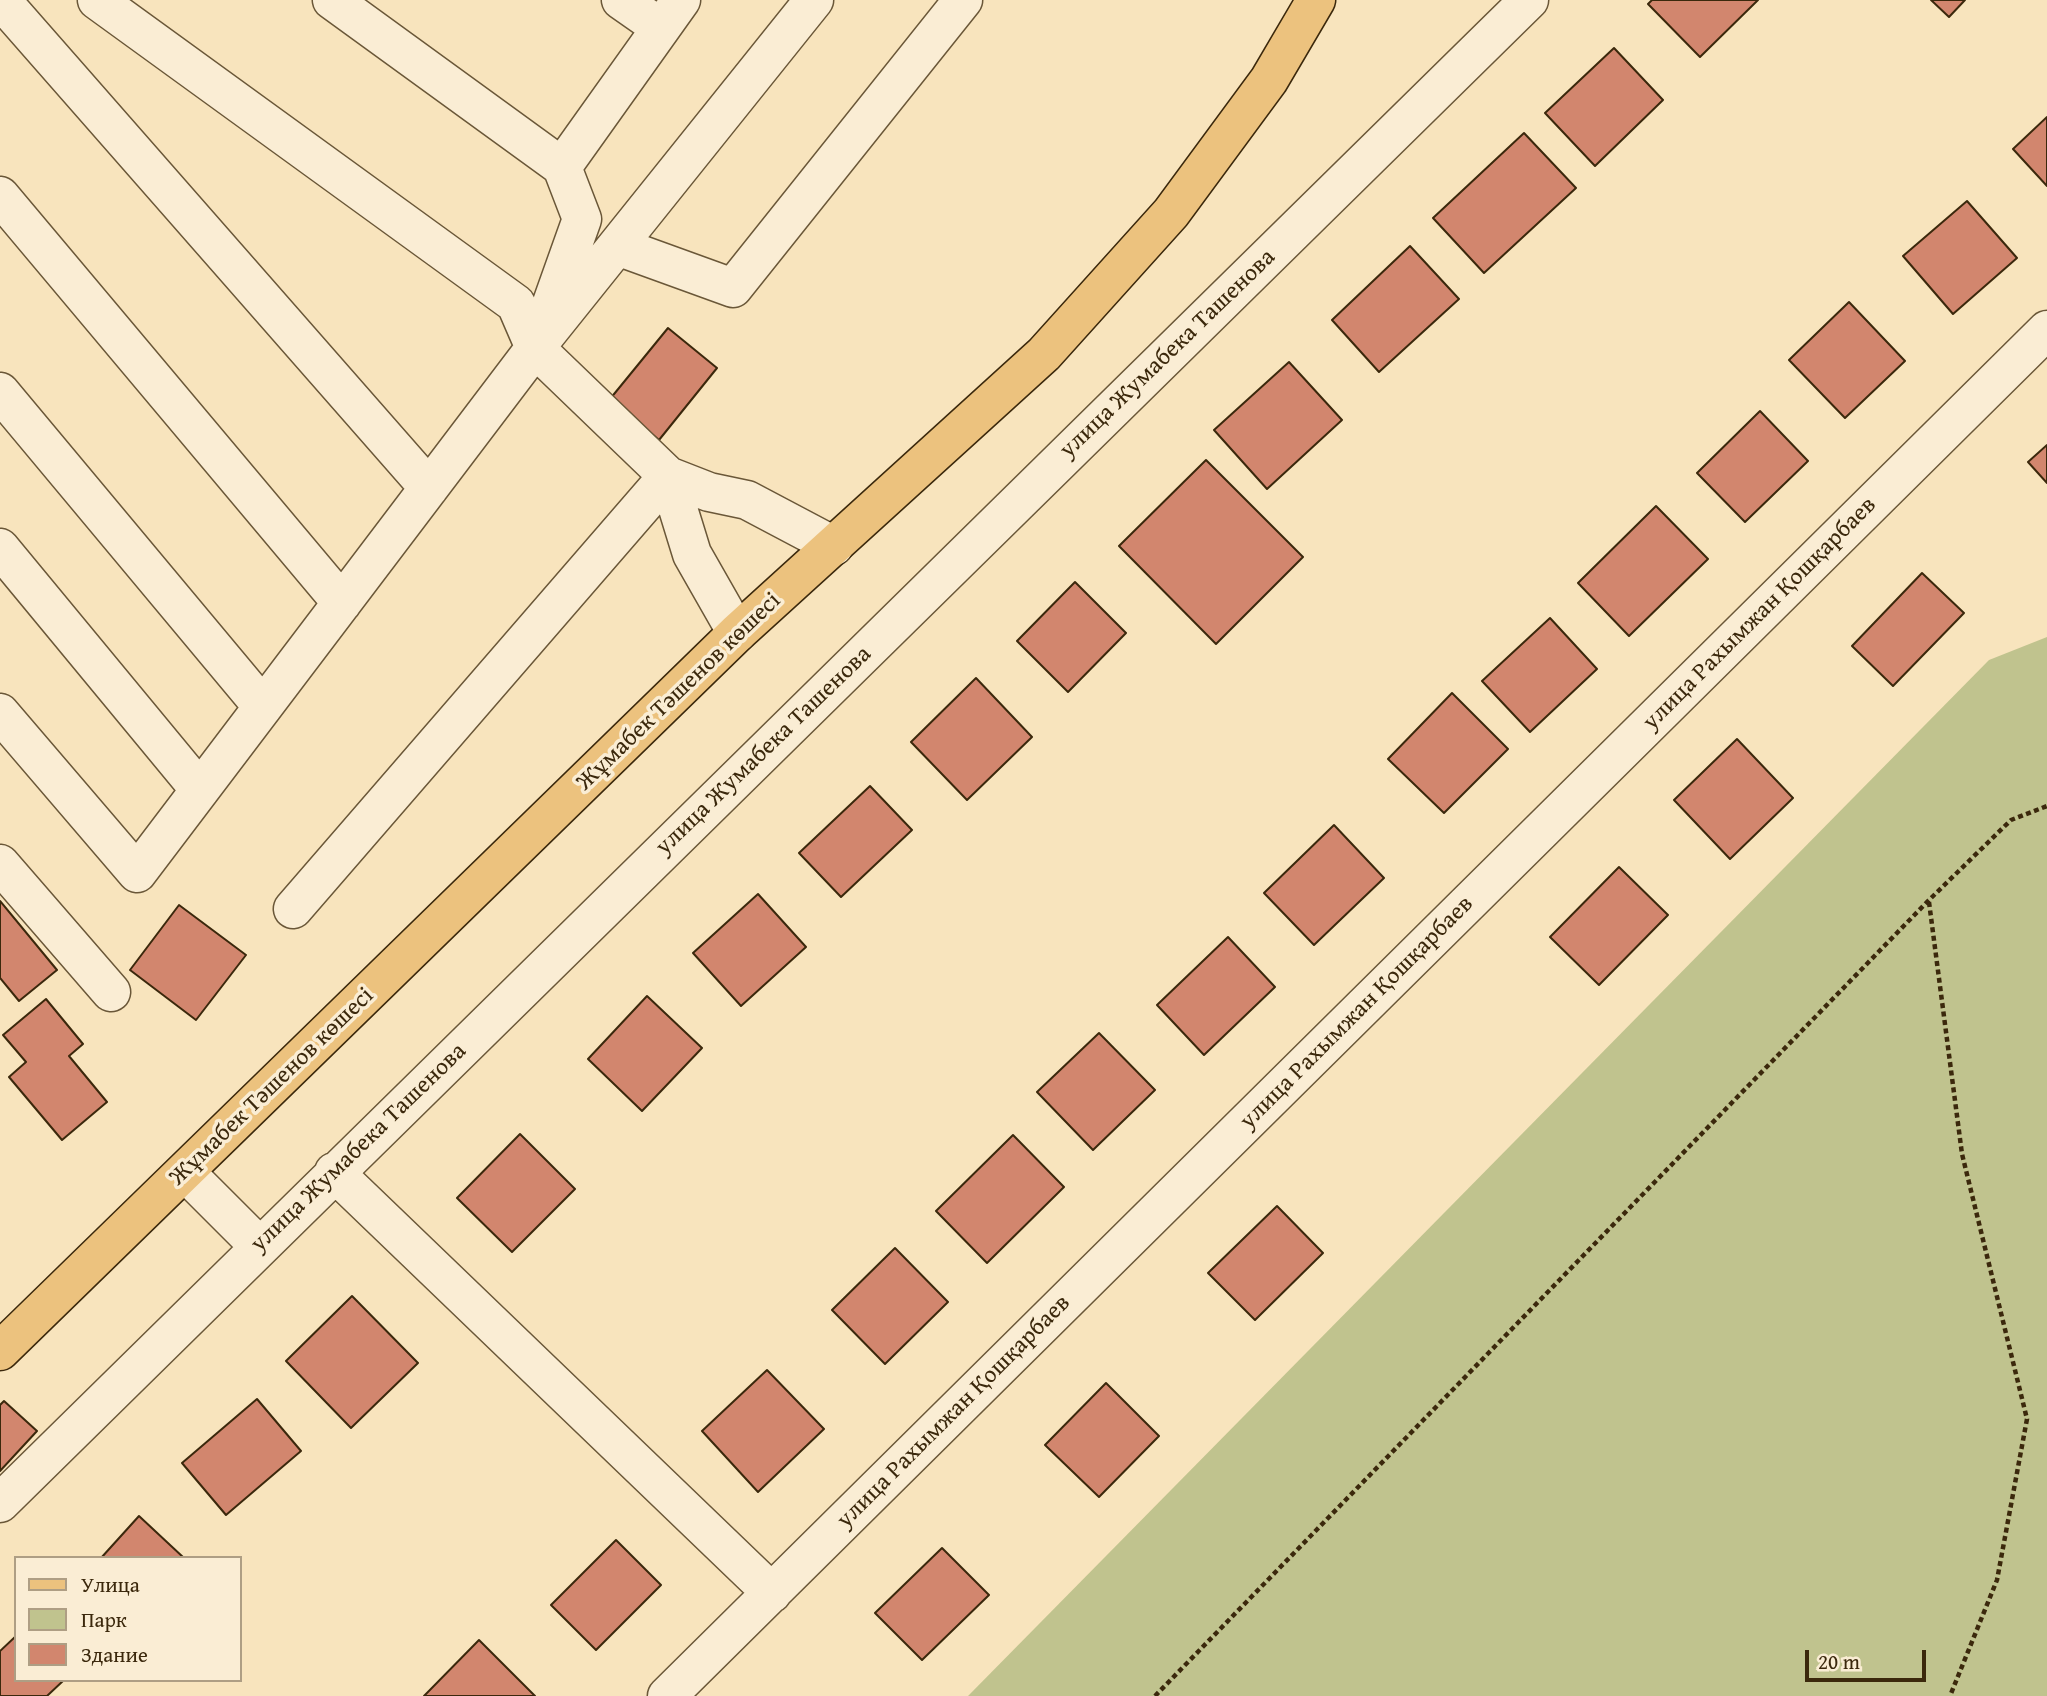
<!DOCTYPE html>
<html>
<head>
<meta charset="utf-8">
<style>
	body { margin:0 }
	#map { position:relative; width:2047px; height:1696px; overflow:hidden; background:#f8e4bd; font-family:"Gentium Book Plus",serif }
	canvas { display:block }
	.legend { position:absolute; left:14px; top:1556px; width:228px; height:126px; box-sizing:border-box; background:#faedd4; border:2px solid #ae9e84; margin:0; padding:9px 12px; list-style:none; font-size:21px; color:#3b280c }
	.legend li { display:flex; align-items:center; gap:14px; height:35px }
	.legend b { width:35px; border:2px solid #ae9e84 }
	.scale { position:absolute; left:1805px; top:1650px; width:121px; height:32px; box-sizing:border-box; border:4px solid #3b280c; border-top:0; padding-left:9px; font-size:21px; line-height:24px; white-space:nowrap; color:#3b280c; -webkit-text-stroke:5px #faedd4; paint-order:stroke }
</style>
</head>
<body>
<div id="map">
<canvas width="2047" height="1696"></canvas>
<ul class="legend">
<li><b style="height:9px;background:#ecc27e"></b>Улица</li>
<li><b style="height:19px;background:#c0c38e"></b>Парк</li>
<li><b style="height:19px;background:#d2866e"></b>Здание</li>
</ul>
<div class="scale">20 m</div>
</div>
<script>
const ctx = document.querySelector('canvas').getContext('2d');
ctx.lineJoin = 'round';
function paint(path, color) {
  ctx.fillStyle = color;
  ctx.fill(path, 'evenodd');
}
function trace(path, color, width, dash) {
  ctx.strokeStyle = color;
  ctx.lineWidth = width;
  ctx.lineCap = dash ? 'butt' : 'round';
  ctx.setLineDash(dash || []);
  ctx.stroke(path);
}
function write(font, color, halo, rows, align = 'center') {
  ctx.font = font + ' "Gentium Book Plus",serif';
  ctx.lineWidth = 7;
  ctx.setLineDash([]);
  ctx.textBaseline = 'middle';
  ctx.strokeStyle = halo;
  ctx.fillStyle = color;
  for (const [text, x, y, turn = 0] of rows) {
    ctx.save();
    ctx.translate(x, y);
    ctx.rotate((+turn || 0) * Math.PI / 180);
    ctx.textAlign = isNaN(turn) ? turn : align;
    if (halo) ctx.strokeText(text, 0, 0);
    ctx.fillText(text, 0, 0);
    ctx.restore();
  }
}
paint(new Path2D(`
	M2047,637v1059h-1079l1021,-1036z`), '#c0c38e');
const building = new Path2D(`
	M1652,0h106l-58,57 -52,-53z
	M1931,0h34l-16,17z
	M1614,48l49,52 -68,66 -50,-53z
	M2047,117v69l-34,-37z
	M1524,133l52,55 -92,85 -51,-55z
	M1967,201l50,57 -64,56 -50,-58z
	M1410,246l49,53 -80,73 -47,-52z
	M1849,302l56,59 -60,57 -56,-58z
	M668,328l49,40 -58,72 -49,-41z
	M1289,362l53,58 -75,69 -53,-59z
	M1760,411l48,50 -63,61 -48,-49z
	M2047,445v38l-19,-21z
	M1206,460l97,97 -87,87 -97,-98z
	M1656,506l52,53 -79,77 -51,-53z
	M1922,573l42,40 -71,73 -41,-40z
	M1075,582l51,51 -58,59 -51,-51z
	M1550,618l47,51 -67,63 -48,-51z
	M976,678l56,59 -65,63 -56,-58z
	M1452,693l56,56 -64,64 -56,-54z
	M1737,739l56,59 -63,61 -56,-59z
	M870,786l42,44 -71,67 -42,-44z
	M1334,825l50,53 -70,67 -50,-52z
	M1619,867l49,48 -69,70 -49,-48z
	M758,894l48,53 -65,59 -48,-53z
	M0,901l57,69 -38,31 -19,-23z
	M179,905l67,50 -50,65 -66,-50z
	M1228,937l47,50 -71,68 -47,-50z
	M647,996l55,52 -60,63 -54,-52z
	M46,999l37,45 -14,12 38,46 -45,38 -53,-63 17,-15 -23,-27z
	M1099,1033l56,57 -62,60 -56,-58z
	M520,1134l55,55 -63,63 -55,-54z
	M1013,1135l51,52 -77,76 -51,-52z
	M1277,1206l46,47 -68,67 -47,-47z
	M895,1248l53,54 -63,62 -53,-54z
	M352,1296l66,67 -67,65 -65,-67z
	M767,1370l57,59 -66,63 -56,-61z
	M1106,1383l53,53 -60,61 -54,-52z
	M257,1399l44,52 -75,64 -44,-52z
	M4,1401l33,30 -37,40v-66z
	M139,1516l45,42h-83z
	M616,1540l45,45 -65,65 -45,-45z
	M942,1548l47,47 -67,65 -47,-47z
	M16,1636v44h48l-17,16h-47v-45z
	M479,1640l56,56h-111z`);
paint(building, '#d2866e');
trace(building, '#3b280c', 2);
const minor = new Path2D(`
	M1,0l428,488
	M97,0l419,304 19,44 133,128 41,16 38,8 87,46
	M332,0l230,167
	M621,0l40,28
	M0,196l342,407
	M617,246l116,42 230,-288
	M546,320l36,-101 -20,-52 119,-167
	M0,392l263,315
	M668,476l24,78 45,79
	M0,548l200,242
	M0,713l137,160 398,-525 279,-348
	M0,864l111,128
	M293,909l375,-433
	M185,1172l74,74
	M334,1172l438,421
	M0,1503l1529,-1503
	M667,1696l1380,-1366`);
const major = new Path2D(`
	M0,1351l737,-718 307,-279 127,-141 98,-133 47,-80`);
trace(minor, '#6a5738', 41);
trace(major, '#3b280c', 41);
trace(new Path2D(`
	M1929,902l33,252 65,265 -30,161 -47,116
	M1155,1696l773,-795 83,-81 36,-14`), '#3b280c', 4.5, [5, 3.5]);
trace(minor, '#faedd4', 38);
trace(major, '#ecc27e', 38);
write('24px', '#3b280c', '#faedd4', [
	["улица Жумабека Ташенова",1168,354,-44],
	["улица Рахымжан Қошқарбаев",1760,614,-45],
	["Жұмабек Тәшенов көшесі",679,692,-44],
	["улица Жумабека Ташенова",764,751,-44],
	["улица Рахымжан Қошқарбаев",1357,1013,-45],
	["Жұмабек Тәшенов көшесі",272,1087,-44],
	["улица Жумабека Ташенова",359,1148,-44],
	["улица Рахымжан Қошқарбаев",954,1412,-45]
]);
</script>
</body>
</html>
